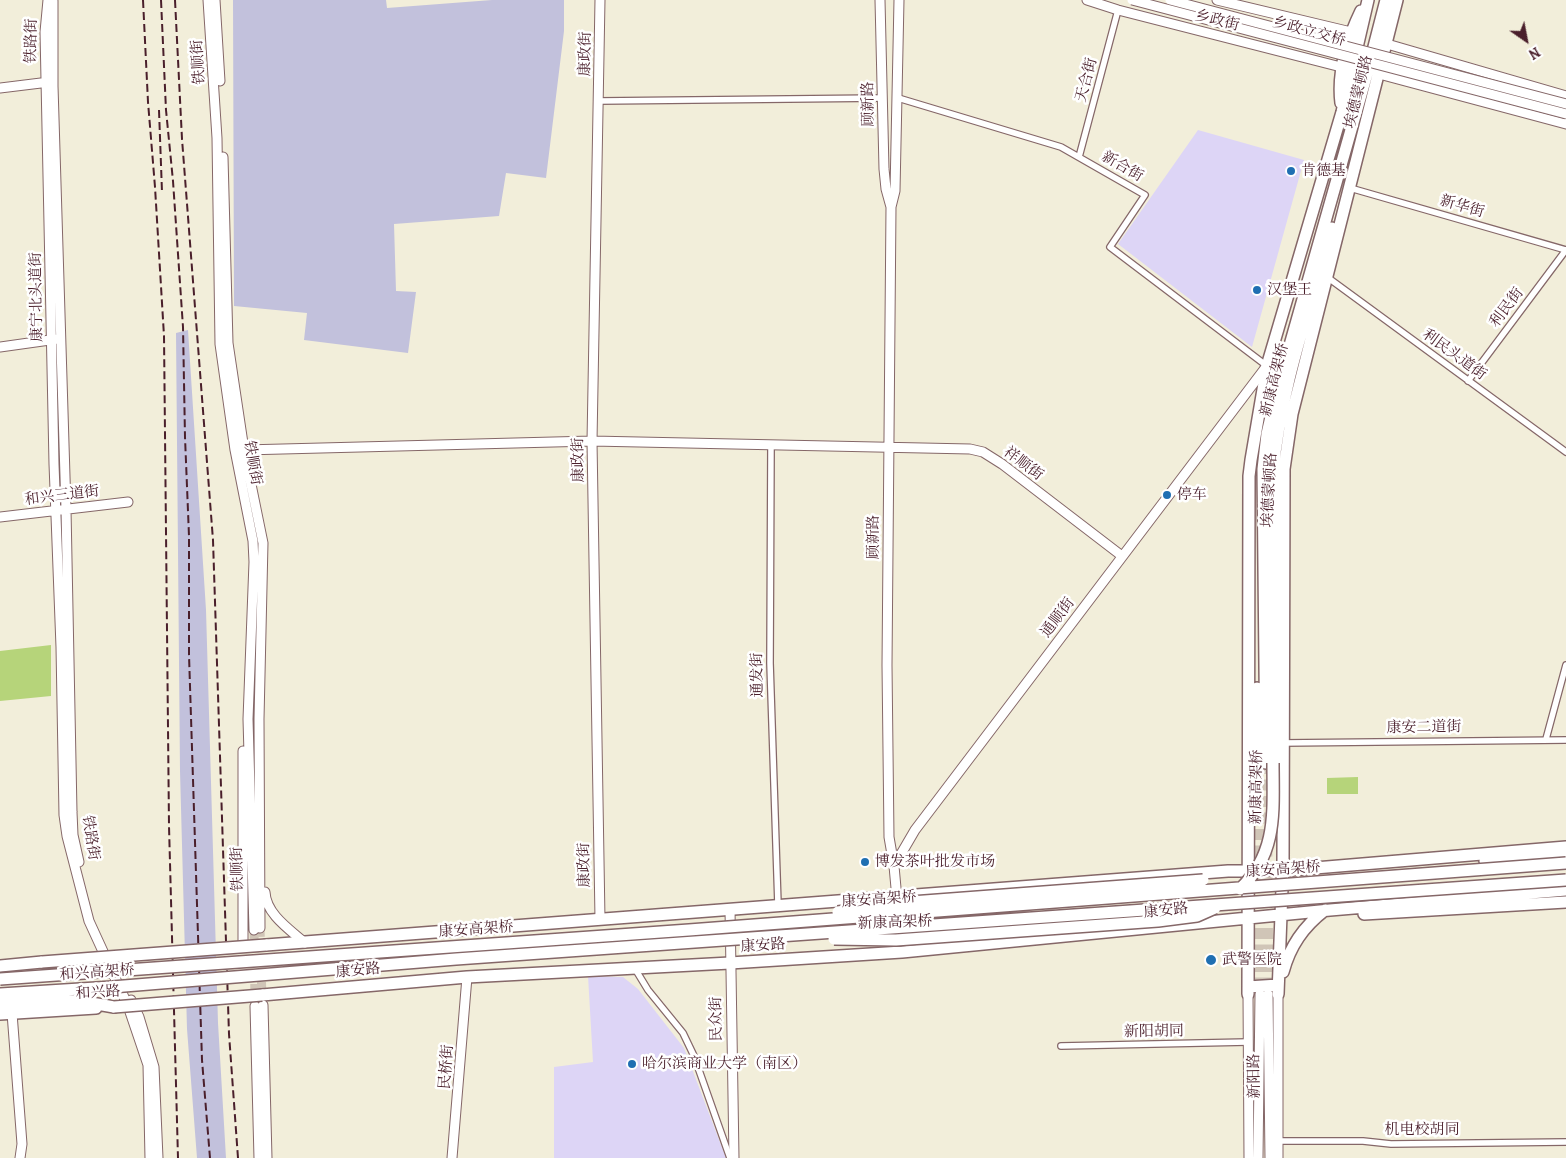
<!DOCTYPE html>
<html>
<head>
<meta charset="utf-8">
<style>
	body { margin:0 }
	#map { position:relative; width:1566px; height:1158px; overflow:hidden; background:#f2eeda; font-family:Alegreya,serif }
	canvas { display:block }
	.north { position:absolute; left:1501px; top:15px; width:50px; height:50px; -webkit-text-stroke:4px #fff; paint-order:stroke; rotate:147deg; font-size:14px; font-weight:700; line-height:20px; text-align:center; color:#4a1f2b }
	.north::after { content:''; display:block; margin:auto; width:18px; height:22px; background:#4a1f2b; clip-path:polygon(50% 0,100% 100%,50% 72%,0 100%) }
</style>
</head>
<body>
<div id="map">
<canvas width="1566" height="1158"></canvas>
<div class="north">N</div>
</div>
<script>
const ctx = document.querySelector('canvas').getContext('2d');
ctx.lineJoin = 'round';
function paint(path, color) {
  ctx.fillStyle = color;
  ctx.fill(path, 'evenodd');
}
function trace(path, color, width, dash) {
  ctx.strokeStyle = color;
  ctx.lineWidth = width;
  ctx.lineCap = dash ? 'butt' : 'round';
  ctx.setLineDash(dash || []);
  ctx.stroke(path);
}
function write(font, color, halo, rows, align = 'center') {
  ctx.font = font + ' Alegreya,"Noto Serif SC",serif';
  ctx.lineWidth = 5;
  ctx.setLineDash([]);
  ctx.textBaseline = 'middle';
  ctx.strokeStyle = halo;
  ctx.fillStyle = color;
  for (const [text, x, y, turn = 0] of rows) {
    ctx.save();
    ctx.translate(x, y);
    ctx.rotate((+turn || 0) * Math.PI / 180);
    ctx.textAlign = isNaN(turn) ? turn : align;
    if (halo) ctx.strokeText(text, 0, 0);
    ctx.fillText(text, 0, 0);
    ctx.restore();
  }
}
paint(new Path2D(`
	M1198,130l106,30 -52,187 -134,-103z
	M588,976l35,1 15,12 46,59 42,110h-172v-91l39,-5z`), '#ddd5f6');
paint(new Path2D(`
	M233,0h153l1,8 105,-8h72v31l-18,147 -40,-5 -7,43 -105,8 2,67 20,1 -8,61 -104,-13 3,-27 -73,-7z
	M188,330l18,280 12,413 8,135h-29l-10,-129 -7,-258 -4,-438z`), '#c2c1dc');
paint(new Path2D(`
	M51,645v51l-51,5v-50z
	M1358,777v17h-31v-16z`), '#b6d47a');
trace(new Path2D(`
	M260,928l2,72
	M254,930l1,70`), '#d0c5b7', 9, [9, 4.5]);
trace(new Path2D(`
	M1257,763l3,231
	M1266,763l2,231`), '#d0c5b7', 11, [11, 5.5]);
const street = new Path2D(`
	M898,98l163,49 84,48 -35,52 157,119
	M599,101l284,-3
	M1079,157l39,-147
	M1350,188l216,62
	M1327,277l239,175
	M1468,381l98,-131
	M771,444l-1,219 8,242
	M1546,739l20,-74
	M1282,743l284,-3
	M634,967l14,23 35,43 11,23 36,102
	M1061,1046l187,-4
	M1278,1141h85l28,3 175,-2`);
const secondary = new Path2D(`
	M48,0l-3,32 9,432 7,183 3,168 3,21 22,85 39,85 20,59 2,93
	M208,0l9,138 3,206 15,106 18,91 1,21 -6,157 6,211
	M215,0l5,81
	M880,0l4,169 2,20 5,18
	M1087,0l31,10 223,57
	M1217,0l134,32
	M53,1v85l13,423 6,303 1,23 6,27
	M1387,44l179,52
	M1379,74l187,50
	M0,88l49,-6
	M223,157l5,186 16,107 19,93 -4,176 1,209
	M0,347l57,-8
	M244,450l348,-9 378,8 13,3 19,12 120,92
	M0,517l128,-15
	M243,751v196
	M894,866l-5,-29 -2,-172 4,-458 4,-16 4,-191
	M265,892c1,22 24,37 40,51
	M730,909l4,249
	M600,919l-8,-478 8,-441
	M900,932l-6,-66 21,-36 351,-463
	M131,1000l8,17 15,50 4,91
	M263,1005l4,153
	M255,1006l4,152
	M12,1013l10,131 -2,14
	M452,1158l15,-181`);
const primary = new Path2D(`
	M1248,994l1,164
	M1268,994l2,164
	M1258,1158l2,-164
	M1278,1158v-164`);
const highway = new Path2D(`
	M1341,103c-4,-32 6,-63 20,-92
	M1257,688v75
	M1266,763l-3,-294 4,-35 10,-43 91,-321 18,-70
	M1273,763v-291c7,-83 37,-165 59,-244
	M1485,861l81,-6
	M1364,914l202,-12
	M266,945l962,-74 63,-1 275,-23
	M0,966l42,-4
	M1283,972c7,-26 20,-45 42,-62
	M1248,987l30,-2
	M0,994l112,-7
	M1248,994l1,-518 2,-16 16,-94 75,-254 26,-112
	M1278,994l5,-132 1,-393 8,-55 105,-414
	M262,995l205,-18 263,-14 172,-11 428,-42 236,-20
	M0,1005l55,-5 25,1 34,6
	M0,1014l96,-6`);
trace(street, '#856768', 8);
trace(secondary, '#856768', 11);
trace(primary, '#856768', 11);
trace(highway, '#856768', 14);
trace(street, '#fff', 5.5);
trace(secondary, '#fff', 9);
trace(primary, '#fff', 9);
trace(highway, '#fff', 11);
trace(new Path2D(`
	M143,0l5,102 7,85 9,149 5,490 9,332
	M161,0l5,110 7,71 10,146 2,110 4,99v119l13,405 8,98
	M175,0l7,139 31,401 16,494 9,124
	M159,110l3,82`), '#4a1f2b', 2, [8, 4]);
const secondaryBridge = new Path2D(`
	M1132,0l434,114
	M1170,0l396,104`);
const highwayBridge = new Path2D(`
	M1240,889c38,-36 33,-78 33,-126
	M838,912l60,-9 305,-23
	M834,939l62,1 262,-19 39,-5 18,-8
	M42,962l224,-17
	M0,979l689,-49 877,-67
	M112,987l344,-28 1110,-79
	M114,1007l148,-12`);
trace(secondaryBridge, '#856768', 11, []);
trace(highwayBridge, '#856768', 14, []);
trace(secondaryBridge, '#fff', 9);
trace(highwayBridge, '#fff', 11);
for (const [x, y, r, color] of [
	[1291,171,5,"#1f6fb2"],
	[1257,290,5,"#1f6fb2"],
	[1167,495,5,"#1f6fb2"],
	[865,862,5,"#1f6fb2"],
	[1211,960,6,"#1f6fb2"],
	[632,1064,5,"#1f6fb2"]
]) {
  const dot = new Path2D();
  dot.arc(x, y, r, 0, 2 * Math.PI);
  ctx.fillStyle = color;
  ctx.fill(dot);
  trace(dot, '#fff', 2);
}
write('15px', '#4a1f2b', '#fff', [
	["乡政街",1217,21,14],
	["乡政立交桥",1309,32,15],
	["铁路街",32,41,-89],
	["康政街",586,54,-89],
	["铁顺街",199,62,-94],
	["天合街",1087,80,-75],
	["埃德蒙顿路",1359,92,-76],
	["顾新路",869,104,-91],
	["新合街",1122,167,30],
	["新华街",1462,207,16],
	["康宁北头道街",37,297,-91],
	["利民街",1507,308,-53],
	["利民头道街",1454,355,36],
	["新康高架桥",1275,380,-76],
	["康政街",579,460,-91],
	["铁顺街",252,463,80],
	["祥顺街",1023,464,37],
	["埃德蒙顿路",1270,490,-87],
	["和兴三道街",62,496,-7],
	["顾新路",874,537,-90],
	["通顺街",1058,618,-53],
	["通发街",758,675,-91],
	["康安二道街",1424,728,-1],
	["新康高架桥",1257,787,-89],
	["铁路街",90,838,81],
	["康政街",585,865,-91],
	["铁顺街",238,869,-92],
	["康安高架桥",1283,870,-4],
	["康安高架桥",879,900,-4],
	["康安路",1166,911,-6],
	["新康高架桥",895,923,-2],
	["康安高架桥",476,930,-4],
	["康安路",763,946,-4],
	["康安路",358,971,-5],
	["和兴高架桥",97,973,-4],
	["和兴路",98,993,-3],
	["民众街",717,1019,-91],
	["新阳胡同",1154,1032,-1],
	["民桥街",447,1067,-86],
	["新阳路",1255,1076,-91],
	["机电校胡同",1422,1130]
]);
write('15px', '#4a1f2b', '#fff', [
	["肯德基",1301,171],
	["汉堡王",1267,290],
	["停车",1177,495],
	["博发茶叶批发市场",875,862],
	["武警医院",1222,960],
	["哈尔滨商业大学（南区）",642,1064]
], 'left');
</script>
</body>
</html>
